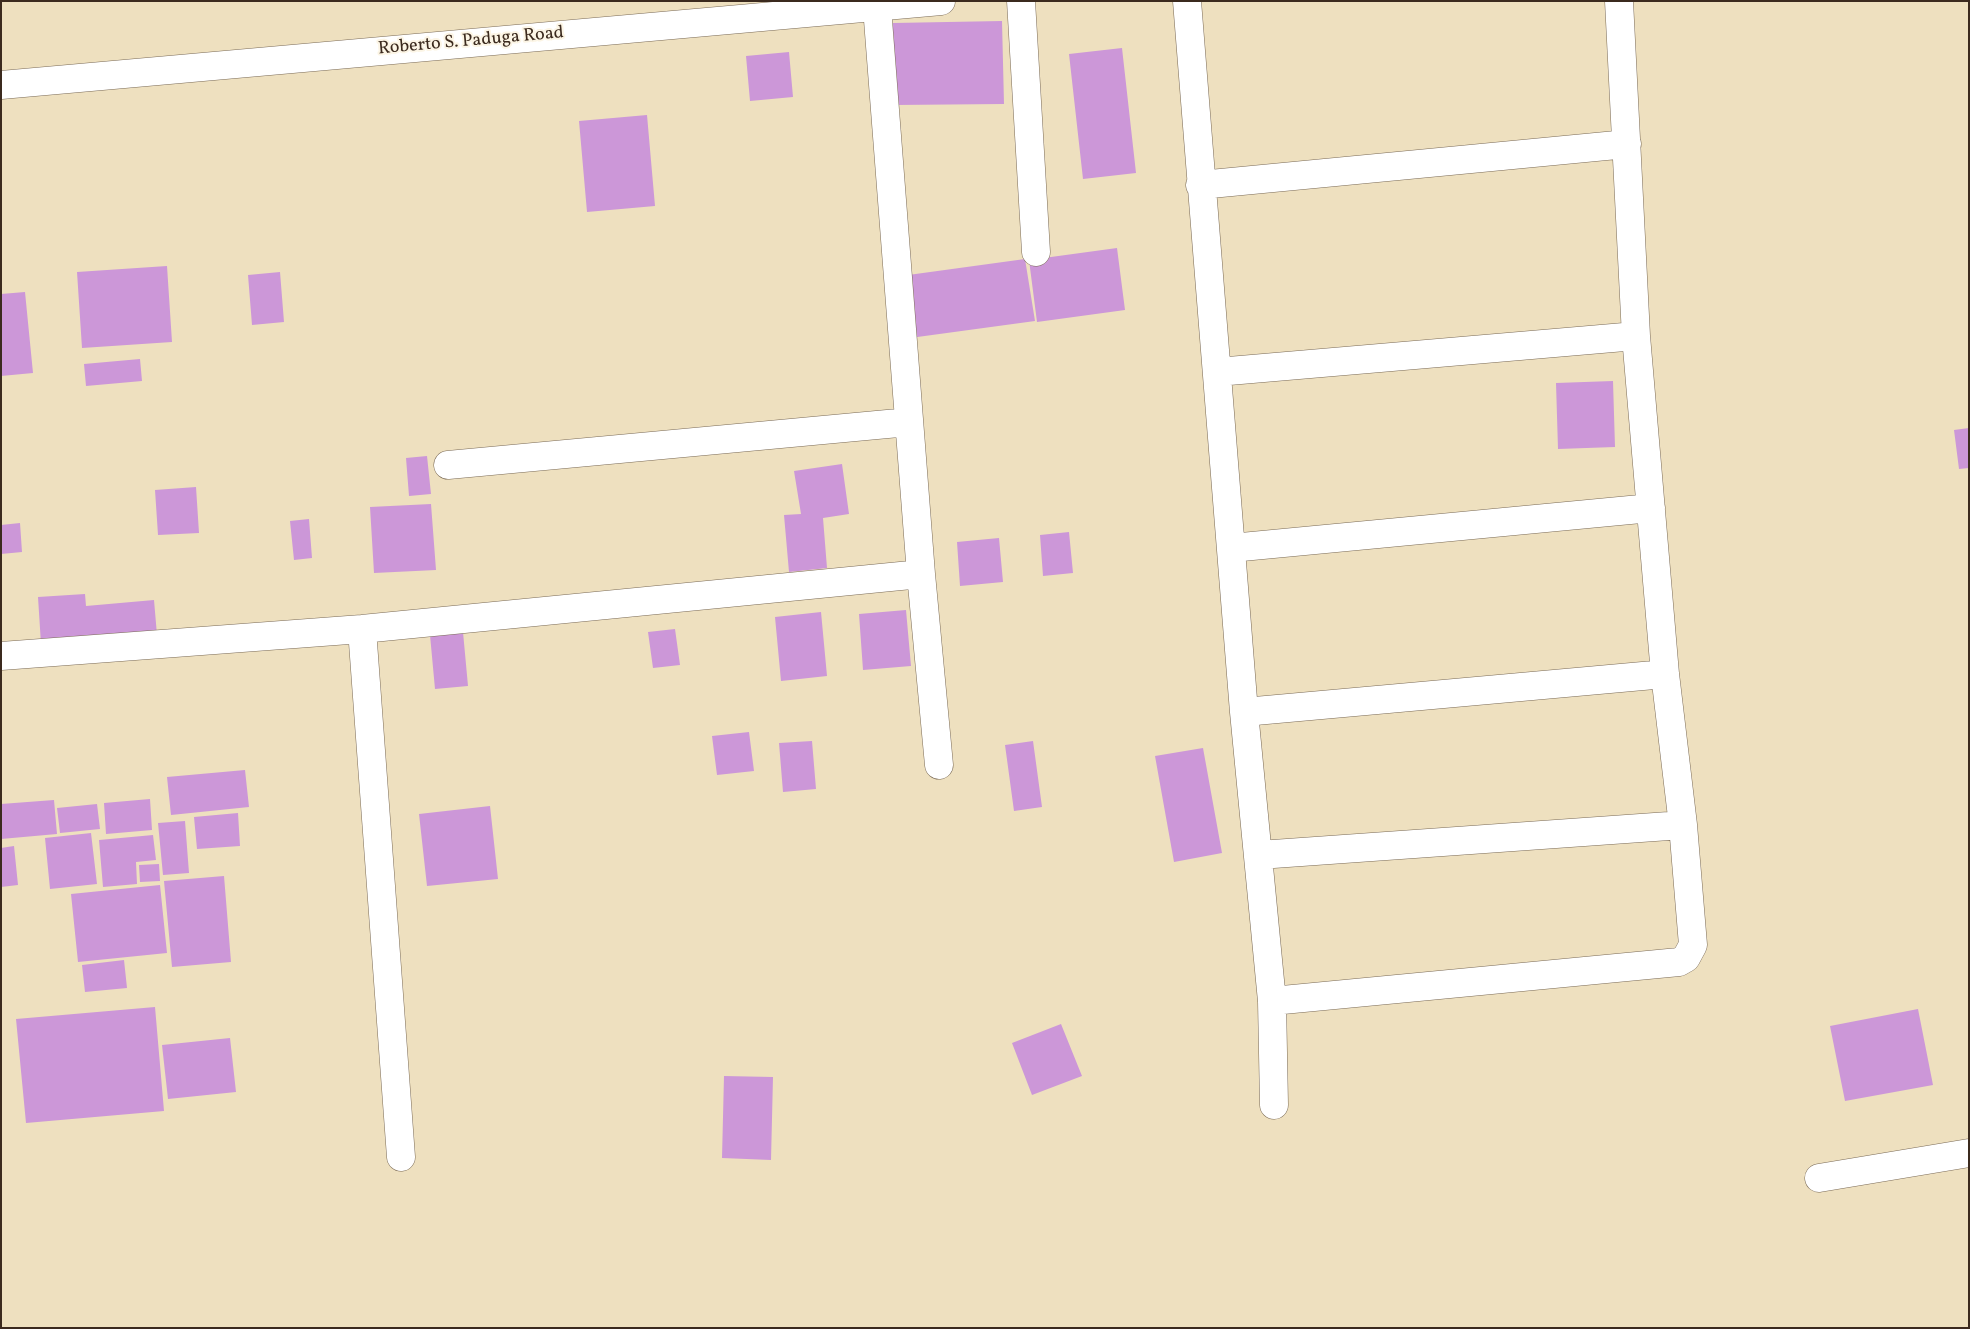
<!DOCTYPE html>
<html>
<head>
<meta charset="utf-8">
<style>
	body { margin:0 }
	#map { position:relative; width:1970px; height:1329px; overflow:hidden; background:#eee0bf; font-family:Vollkorn,serif }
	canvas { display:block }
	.frame { position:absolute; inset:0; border:2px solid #3b2a1e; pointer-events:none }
</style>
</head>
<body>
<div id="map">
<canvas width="1970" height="1329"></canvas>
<div class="frame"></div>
</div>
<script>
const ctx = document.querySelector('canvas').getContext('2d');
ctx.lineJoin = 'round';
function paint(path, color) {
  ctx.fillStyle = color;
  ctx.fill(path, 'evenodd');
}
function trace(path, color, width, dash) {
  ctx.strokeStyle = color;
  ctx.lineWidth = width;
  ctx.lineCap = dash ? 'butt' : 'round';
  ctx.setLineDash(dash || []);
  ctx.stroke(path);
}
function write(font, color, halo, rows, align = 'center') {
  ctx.font = font + ' Vollkorn,serif';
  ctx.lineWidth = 4;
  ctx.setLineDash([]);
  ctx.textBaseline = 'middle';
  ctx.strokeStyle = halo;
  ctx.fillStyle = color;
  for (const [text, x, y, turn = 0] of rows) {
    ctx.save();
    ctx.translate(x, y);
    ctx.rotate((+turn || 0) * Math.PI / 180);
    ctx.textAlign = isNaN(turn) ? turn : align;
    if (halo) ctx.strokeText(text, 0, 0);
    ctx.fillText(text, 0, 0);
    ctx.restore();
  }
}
paint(new Path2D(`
	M1002,21l2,83 -110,1 -1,-82z
	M1122,48l14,125 -53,6 -14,-125z
	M789,52l4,45 -43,4 -4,-45z
	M647,115l8,91 -68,6 -8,-91z
	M1117,248l8,62 -88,12 -8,-62z
	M1025,259l10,62 -125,17 -9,-62z
	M167,266l5,76 -90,6 -5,-76z
	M280,272l4,50 -32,3 -4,-50z
	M25,292l8,81 -32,3v-82z
	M140,359l2,22 -56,5 -2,-22z
	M1613,381l2,66 -57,2 -2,-66z
	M1969,428v40l-10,1 -5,-39z
	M427,456l4,38 -22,2 -3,-38z
	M842,464l7,50 -26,4 4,50 -38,4 -5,-57 17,-1 -7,-43z
	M196,487l3,46 -41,2 -3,-45z
	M431,504l5,66 -62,3 -4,-66z
	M309,519l3,39 -18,2 -4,-39z
	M20,523l2,29 -21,2v-29z
	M1069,532l4,41 -30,3 -3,-41z
	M999,538l4,44 -43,4 -3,-44z
	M85,594l1,12 68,-6 3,35 -116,9 -3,-47z
	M906,610l5,56 -48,4 -4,-56z
	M821,612l6,64 -46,5 -6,-64z
	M675,629l5,36 -27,3 -5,-36z
	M463,632l5,54 -33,3 -5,-54z
	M749,732l5,39 -37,4 -5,-39z
	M812,741l4,48 -33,3 -4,-49z
	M1033,741l9,66 -28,4 -9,-66z
	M1203,748l19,105 -48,9 -19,-106z
	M245,770l4,37 -78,8 -4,-38z
	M150,799l2,31 -46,4 -2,-31z
	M54,800l3,34 -56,5v-35z
	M97,804l3,25 -40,4 -3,-25z
	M490,806l8,73 -71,7 -8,-72z
	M238,813l2,33 -43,3 -3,-32z
	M185,821l4,52 -26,2 -5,-52z
	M91,833l6,51 -47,5 -5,-51z
	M153,835l3,25 -20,2 1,22 -34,3 -4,-47z
	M14,846l4,39 -17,2v-39z
	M159,864l1,17 -20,1 -1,-17z
	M224,876l7,86 -59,5 -8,-86z
	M160,885l7,68 -89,9 -7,-68z
	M124,960l3,28 -42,4 -3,-27z
	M155,1007l9,104 -138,12 -10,-104z
	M1918,1009l15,76 -88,16 -15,-75z
	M1061,1024l21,52 -50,19 -20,-52z
	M230,1038l6,54 -68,7 -6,-54z
	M724,1076l49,1 -2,83 -49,-2z`), '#cc97d8');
const minor = new Path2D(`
	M1021,1l15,251
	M1187,1l57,711 28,289 2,104
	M1200,185l427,-41
	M1217,372l419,-36
	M448,465l461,-43
	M1231,548l420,-40
	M921,574l18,191
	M362,629l39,528
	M1,656l361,-27 559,-55 -44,-567
	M1244,712l421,-38
	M1259,855l424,-30
	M1272,1001l407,-39 7,-4 7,-13 -10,-120 -18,-151 -29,-338 -17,-335
	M1819,1178l150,-25`);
const tertiary = new Path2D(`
	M1,85l940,-84`);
trace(minor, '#7a6a56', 29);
trace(tertiary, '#7a6a56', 29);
trace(minor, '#fff', 28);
trace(tertiary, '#fff', 28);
write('18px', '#3b2a1e', '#fcf5e5', [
	["Roberto S. Paduga Road",471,42,-5]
]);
</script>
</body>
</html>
